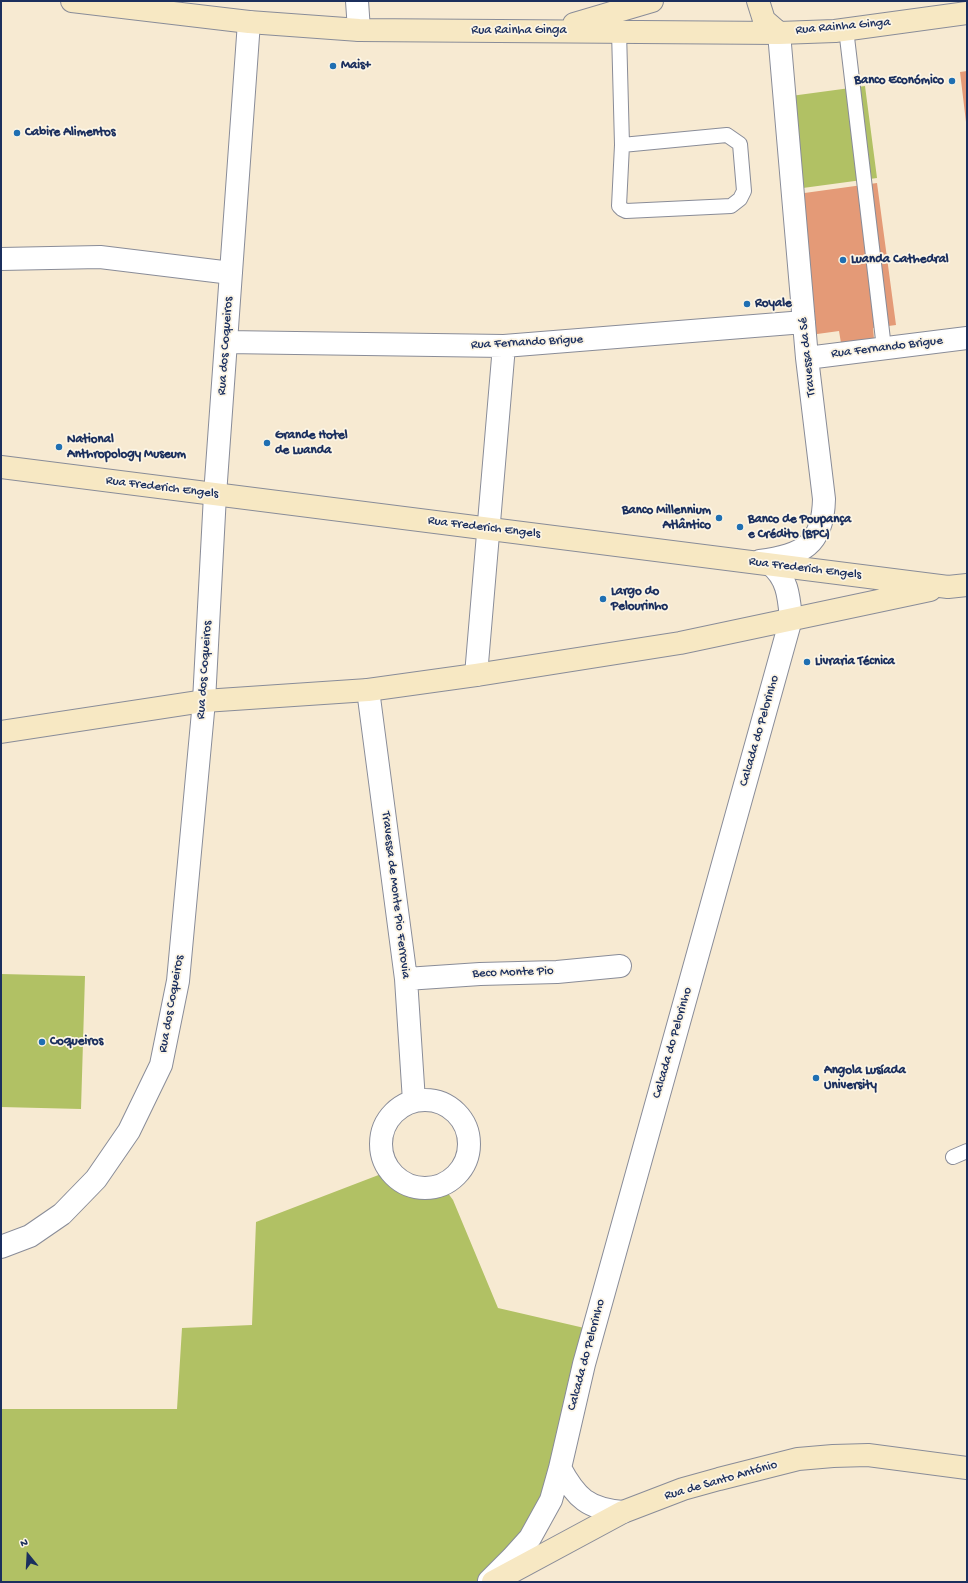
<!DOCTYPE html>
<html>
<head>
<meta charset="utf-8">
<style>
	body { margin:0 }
	#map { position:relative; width:968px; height:1583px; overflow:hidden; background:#f7ead2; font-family:"Gochi Hand",sans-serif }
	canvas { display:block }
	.frame { position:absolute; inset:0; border:2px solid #1b2f5e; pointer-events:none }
	.north { position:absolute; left:8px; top:1535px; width:40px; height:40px; -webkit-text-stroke:3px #fcf5e5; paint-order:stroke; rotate:342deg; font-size:11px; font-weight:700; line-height:16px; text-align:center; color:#1b2f5e }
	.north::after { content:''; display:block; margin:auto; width:14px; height:18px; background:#1b2f5e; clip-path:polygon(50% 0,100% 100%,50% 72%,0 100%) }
</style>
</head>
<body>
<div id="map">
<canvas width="968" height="1583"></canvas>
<div class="frame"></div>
<div class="north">N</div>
</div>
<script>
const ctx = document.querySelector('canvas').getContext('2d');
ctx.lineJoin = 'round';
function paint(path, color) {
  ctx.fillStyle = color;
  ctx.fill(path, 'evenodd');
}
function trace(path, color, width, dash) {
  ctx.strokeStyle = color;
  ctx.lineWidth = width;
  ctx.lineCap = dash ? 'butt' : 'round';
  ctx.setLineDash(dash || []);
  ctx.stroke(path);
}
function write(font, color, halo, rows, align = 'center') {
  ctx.font = font + ' "Gochi Hand",sans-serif';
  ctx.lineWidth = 3.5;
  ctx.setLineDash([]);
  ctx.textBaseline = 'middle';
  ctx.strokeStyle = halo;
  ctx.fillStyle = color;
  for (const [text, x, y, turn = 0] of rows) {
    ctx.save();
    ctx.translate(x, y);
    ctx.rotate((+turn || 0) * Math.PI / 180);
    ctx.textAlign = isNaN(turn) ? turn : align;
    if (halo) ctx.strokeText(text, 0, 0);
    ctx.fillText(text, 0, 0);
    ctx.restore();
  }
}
paint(new Path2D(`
	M865,86l12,92 -89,12 -12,-92z
	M1,974l84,2 -4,133 -80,-2z
	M389,1171c20,19 27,16 53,14l11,15 45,108 95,22 -42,170 -63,82h-487v-173h176l5,-81 70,-3 4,-103z`), '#b1c164');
paint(new Path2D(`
	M967,71v51h-1l-6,-50z
	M877,183l19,142 -23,3 1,11 -33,4 -2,-12 -29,4 -20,-140z`), '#e49a77');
const lane = new Path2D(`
	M846,29l38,319
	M619,31l3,114 -3,61 3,3 4,2 105,-5 9,-7 4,-8 -4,-47 -13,-9 -105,10
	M953,1157l14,-6`);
const street = new Path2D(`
	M357,1l2,29
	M1,259l99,-2 131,16
	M226,342l278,4 300,-24
	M807,358l160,-20
	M760,561c42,-6 63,-15 64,-62l-17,-141 -28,-325
	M476,675l28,-329
	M368,690l38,289 8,122
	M406,979l74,-5 77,-2 63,-6
	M381 1144a44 44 0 1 1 88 0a44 44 0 1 1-88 0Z
	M1,1247l29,-11 32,-22 34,-35 33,-48 32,-66 17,-84 26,-280 11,-206 34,-473
	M560,1468c16,30 28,41 63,44
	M489,1581l23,-23 18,-20 21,-38 9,-32 24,-104 207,-745c-2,-21 -3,-41 -21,-55`);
const secondary = new Path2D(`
	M72,1l177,21 110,8 420,3 56,-2 132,-18
	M758,1l6,19 15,13
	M574,24l78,-23
	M1,467l947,120 19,-2
	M1,732l203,-31 164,-11 108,-15 204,-32 250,-53
	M493,1582l130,-70 60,-23 36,-10 79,-20 35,-3 35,-1 99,13`);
trace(lane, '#898c98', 16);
trace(street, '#898c98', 24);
trace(secondary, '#898c98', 24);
trace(lane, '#fff', 14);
trace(street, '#fff', 22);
trace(secondary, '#f7e8c3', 22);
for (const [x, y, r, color] of [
	[333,66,4,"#1f6fb2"],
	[952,81,4,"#1f6fb2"],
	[17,133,4,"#1f6fb2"],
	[843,260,4,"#1f6fb2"],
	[747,304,4,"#1f6fb2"],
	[267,443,4,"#1f6fb2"],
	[59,447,4,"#1f6fb2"],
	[719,518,4,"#1f6fb2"],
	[740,527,4,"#1f6fb2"],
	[603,599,4,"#1f6fb2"],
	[807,662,4,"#1f6fb2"],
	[42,1042,4,"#1f6fb2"],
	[816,1078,4,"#1f6fb2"]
]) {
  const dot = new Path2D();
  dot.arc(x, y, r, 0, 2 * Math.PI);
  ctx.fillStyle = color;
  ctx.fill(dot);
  trace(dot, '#fcf5e5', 1.5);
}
write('13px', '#1b2f5e', '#fcf5e5', [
	["Rua Rainha Ginga",843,27,-5],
	["Rua Rainha Ginga",519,31],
	["Rua Fernando Brigue",527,343,-3],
	["Rua dos Coqueiros",226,346,-86],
	["Rua Fernando Brigue",887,348,-7],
	["Travessa da Sé",808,357,-96],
	["Rua Frederich Engels",162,488,7],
	["Rua Frederich Engels",484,528,7],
	["Rua Frederich Engels",805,569,7],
	["Rua dos Coqueiros",205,670,-86],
	["Calcada do Pelorinho",760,731,-74],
	["Travessa de Monte Pio Ferrovia",395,895,83],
	["Beco Monte Pio",513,973,-2],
	["Rua dos Coqueiros",172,1004,-80],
	["Calcada do Pelorinho",673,1043,-74],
	["Calcada do Pelorinho",587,1355,-75],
	["Rua de Santo António",721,1481,-16]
]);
write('bold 13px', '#1b2f5e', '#fcf5e5', [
	["Mais+",341,66],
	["Banco Económico",944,81,"right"],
	["Cabire Alimentos",25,133],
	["Luanda Cathedral",851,260],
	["Royale",755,304],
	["Grande Hotel",275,436],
	["de Luanda",275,451],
	["National",67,440],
	["Anthropology Museum",67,455],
	["Banco Millennium",711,511,"right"],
	["Atlântico",711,526,"right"],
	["Banco de Poupança",748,520],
	["e Crédito (BPC)",748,535],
	["Largo do",611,592],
	["Pelourinho",611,607],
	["Livraria Técnica",815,662],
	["Coqueiros",50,1042],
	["Angola Lusíada",824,1071],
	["University",824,1086]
], 'left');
</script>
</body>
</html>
